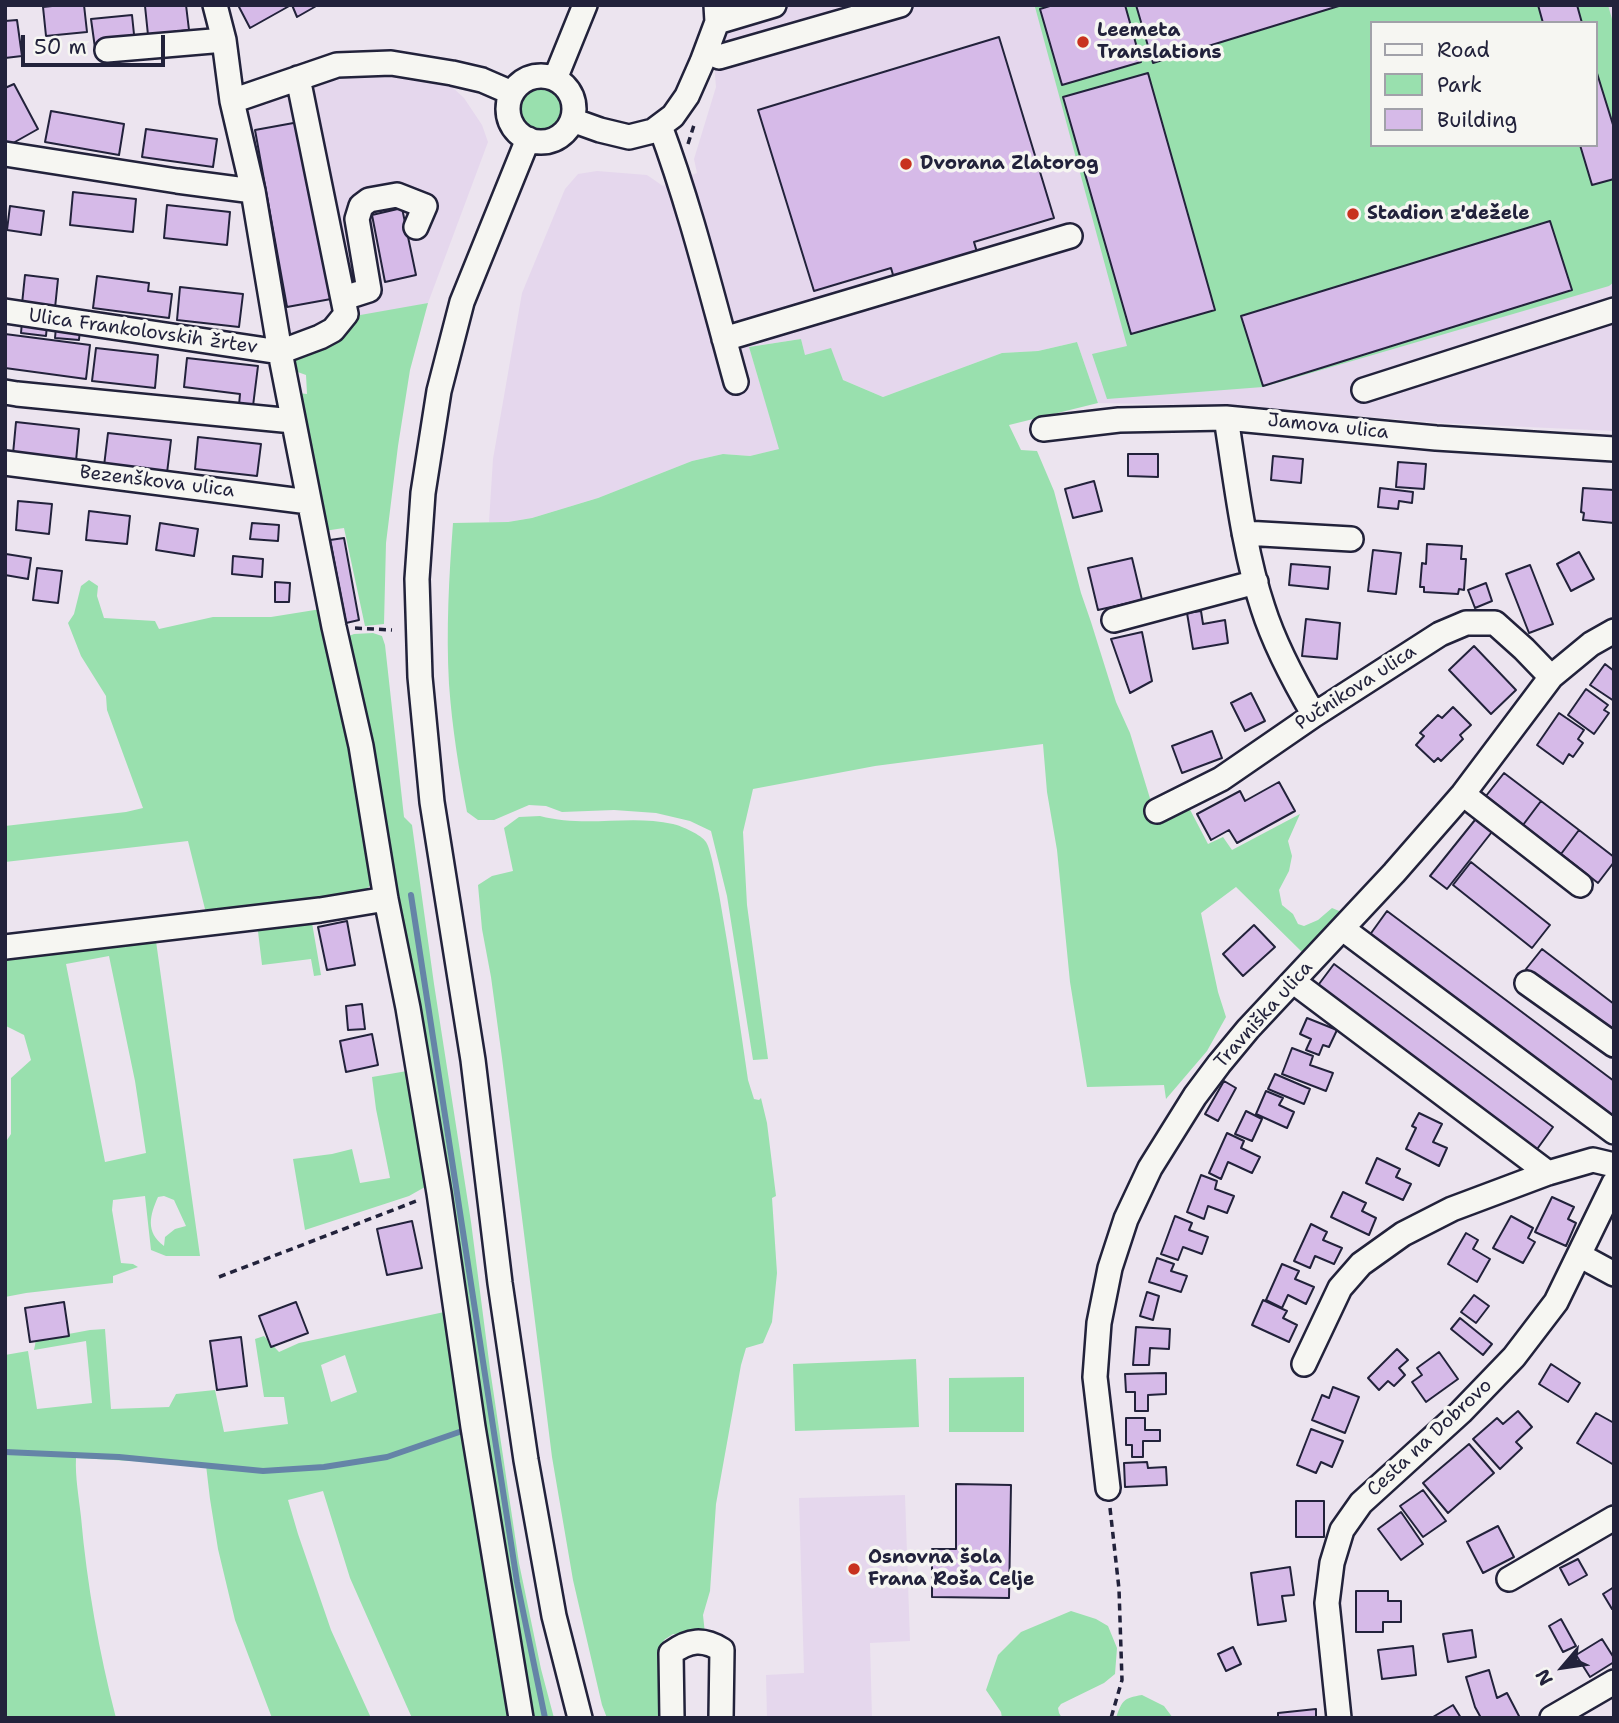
<!DOCTYPE html>
<html>
<head>
<meta charset="utf-8">
<style>
	body { margin:0 }
	#map { position:relative; width:1619px; height:1723px; overflow:hidden; background:#ece4ef; font-family:"Shantell Sans",sans-serif }
	canvas { display:block }
	.frame { position:absolute; inset:0; border:7px solid #22223b; pointer-events:none }
	.legend { position:absolute; left:1370px; top:21px; width:228px; height:126px; box-sizing:border-box; background:#f6f6f2; border:2px solid #a1a1a9; margin:0; padding:9px 12px; list-style:none; font-size:21px; color:#22223b }
	.legend li { display:flex; align-items:center; gap:14px; height:35px }
	.legend b { width:35px; border:2px solid #a1a1a9 }
	.north { position:absolute; left:1528px; top:1632px; width:70px; height:70px; -webkit-text-stroke:5px #f6f6f2; paint-order:stroke; rotate:241deg; font-size:19px; font-weight:700; line-height:28px; text-align:center; color:#22223b }
	.north::after { content:''; display:block; margin:auto; width:24px; height:32px; background:#22223b; clip-path:polygon(50% 0,100% 100%,50% 72%,0 100%) }
	.scale { position:absolute; left:21px; top:35px; width:144px; height:32px; box-sizing:border-box; border:4px solid #22223b; border-top:0; padding-left:9px; font-size:21px; line-height:24px; white-space:nowrap; color:#22223b; -webkit-text-stroke:5px #f6f6f2; paint-order:stroke }
</style>
</head>
<body>
<div id="map">
<canvas width="1619" height="1723"></canvas>
<div class="frame"></div>
<ul class="legend">
<li><b style="height:9px;background:#f6f6f2"></b>Road</li>
<li><b style="height:19px;background:#99e0ae"></b>Park</li>
<li><b style="height:19px;background:#d6bae8"></b>Building</li>
</ul>
<div class="north">N</div>
<div class="scale">50 m</div>
</div>
<script>
const ctx = document.querySelector('canvas').getContext('2d');
ctx.lineJoin = 'round';
function paint(path, color) {
  ctx.fillStyle = color;
  ctx.fill(path, 'evenodd');
}
function trace(path, color, width, dash) {
  ctx.strokeStyle = color;
  ctx.lineWidth = width;
  ctx.lineCap = dash ? 'butt' : 'round';
  ctx.setLineDash(dash || []);
  ctx.stroke(path);
}
function write(font, color, halo, rows, align = 'center') {
  ctx.font = font + ' "Shantell Sans",sans-serif';
  ctx.lineWidth = 7;
  ctx.setLineDash([]);
  ctx.textBaseline = 'middle';
  ctx.strokeStyle = halo;
  ctx.fillStyle = color;
  for (const [text, x, y, turn = 0] of rows) {
    ctx.save();
    ctx.translate(x, y);
    ctx.rotate((+turn || 0) * Math.PI / 180);
    ctx.textAlign = isNaN(turn) ? turn : align;
    if (halo) ctx.strokeText(text, 0, 0);
    ctx.fillText(text, 0, 0);
    ctx.restore();
  }
}
paint(new Path2D(`
	M709,5h905v426l-173,-8 -201,-17 -142,-3 -21,-61 -39,9 -36,2 -119,44 -40,-17 -38,-25 -4,-16 -52,8 31,102 -30,7 -27,-2 -31,7 -94,37 -66,20 -24,4h-19l4,-63 29,-166 43,-104 13,-15 19,-3 50,4 16,11 34,-13 -3,-14 22,-72zM1372,23h224v122h-224z
	M385,75l65,10 14,13 18,27 6,17 -60,161 -33,7 -104,46 -51,-248 97,-29z
	M905,1495l5,146 -40,2 2,75h-105l-1,-43 38,-2 -5,-175z`), '#e5d7ed');
paint(new Path2D(`
	M1040,5h568l6,21v256l-5,4 -346,101 -156,12 -15,-45 35,-8 -92,-339zM1372,23h224v122h-224z
	M519 108a23 23 0 1 1 46 0a23 23 0 1 1-46 0Z
	M428,303l-18,67 -12,76 -12,97 -2,81 -19,2 -21,-98 -20,3 -26,-138 9,1 -1,-19 -14,-5 -1,-14 58,-39z
	M801,339l4,16 26,-7 12,32 40,17 119,-44 36,-2 39,-9 21,61 -89,22 12,25 16,1 17,40 27,102 10,29 25,80 14,31 26,85 30,-16 22,42 15,-7 9,13 68,-36 -12,27 4,15 -3,15 -10,19 3,15 11,9 5,10 6,2 14,-6 14,-12 12,5 -34,35 -8,4 -66,-65 -35,26 17,79 8,25 -19,34 -41,48 -2,-14 -77,2 -17,-105 -13,-132 -10,-58 -4,-48 -168,22 -122,23 -10,43 4,73 21,154 -15,1 -26,-164 -16,-65 -21,-10 -34,-8 -42,-3 -52,2 -16,-6 -17,-1 -35,15h-16l-11,-8c-8,-42 -15,-85 -18,-128 -3,-54 0,-107 4,-161l55,-1 24,-4 66,-20 94,-37 31,-7 27,2 29,-7 -30,-102z
	M89,580l9,6 -1,10 7,22 51,3 4,8 54,-12h58l50,-8 56,267 -6,9 -9,7 -155,25 -19,-76 -183,21v-36l121,-14 17,-4 -36,-98 -1,-14 -25,-40 -13,-33 6,-9 7,-28z
	M373,633l9,3 3,9 19,172 8,8 22,159 37,238 19,147 29,194 22,106 13,49h-24l-186,-1080 10,-4z
	M540,816c46,12 90,-2 133,8 9,2 29,11 33,18 5,7 11,42 13,52 11,62 20,124 29,186l6,19 5,1 2,-2 6,25 9,73 -4,2 5,75 -5,49 -9,21 -17,5 -5,17 -25,139 -6,87 -7,24 2,19 -23,2 -9,-2 -9,6 -5,13 2,65h-54l-5,-13 -29,-125 -21,-123 -50,-399 -11,-81 -9,-48 -4,-44 14,-9 21,-5 -9,-43 15,-11z
	M311,917l10,58 -7,1 -3,-17 -49,6 -5,-42z
	M155,934l45,322h-34l-15,-6 -6,-54 -32,4 -1,10 9,53 12,1 5,3 -25,9v7l-87,10 -21,4v-154l6,-9v-56l20,-18 -7,-25 -18,-9 -1,-3v-70zM109,956l26,125 11,72 -41,9 -39,-198zM164,1196l10,4 12,26 -11,3 -10,8 -1,9c-19,-14 -14,-31 -6,-49z
	M413,1070l19,113 -23,13 -104,34 -12,-71 39,-5 20,-5 8,34 30,-5 -14,-69 -4,-32z
	M449,1311l66,407h-103l-62,-140 -27,-87 -35,9 10,34 33,96 40,88h-99l-37,-98 -17,-71 -8,-50 -4,-34 -130,-7c-1,19 3,40 5,59 6,68 18,135 35,201h-111v-363l23,-4 9,58 55,-6 -6,-62 -52,9 2,-10 54,-10 15,-1 6,80 58,-2 7,-13 39,-4 9,42 64,-8 -4,-27h-20l-9,-58 9,-3 15,16 20,-9zM345,1355l12,37 -26,10 -10,-37z
	M916,1359l3,68 -124,4 -2,-67z
	M1024,1377v55h-75v-54z
	M1071,1611l25,8 12,7 9,22 -2,26 -11,9 -43,21 -3,4 1,5 3,5h-60l-1,-6 -15,-22 12,-35 23,-23z
	M1142,1695l22,11 9,12h-57c6,-17 7,-20 26,-23z`), '#99e0ae');
trace(new Path2D(`
	M411,895l106,687 28,136
	M5,1452l114,5 144,14 61,-4 63,-10 81,-28`), '#6584a7', 6);
const building = new Path2D(`
	M61,5h23l3,27 -41,4 -3,-29z
	M152,5h34l3,25 -41,5 -3,-29z
	M238,5h53l-41,23z
	M292,5h26l-21,12z
	M1053,5h72l16,57 -79,23 -22,-76z
	M1136,5h206l-189,58z
	M1538,5h39l5,18h-39z
	M132,15l3,29 -40,4 -4,-29z
	M17,20l5,36 -17,2v-37z
	M999,37l55,181 -80,24 5,17 -83,26 -5,-17 -77,23 -56,-181z
	M1596,70l18,58v51l-22,6 -12,-40h16z
	M1148,73l67,237 -84,24 -68,-237z
	M14,84l24,45 -32,18 -1,-59z
	M51,111l73,13 -5,31 -74,-13z
	M299,122l32,177 -44,8 -32,-177z
	M146,129l71,10 -4,28 -71,-10z
	M73,192l63,7 -3,33 -63,-7z
	M167,205l63,7 -3,33 -63,-7z
	M10,206l34,5 -3,24 -34,-5z
	M402,208l14,67 -31,7 -13,-67z
	M1550,221l22,69 -309,96 -22,-70z
	M25,275l33,4 -3,29 -33,-4z
	M97,276l52,7 -1,8 24,3 -3,24 -76,-10z
	M180,287l63,7 -4,33 -62,-7z
	M22,322l25,3 -1,11 -25,-3z
	M56,327l24,2 -1,11 -24,-2z
	M5,334l85,11 -4,34 -81,-11z
	M96,348l62,7 -3,33 -63,-7z
	M187,358l71,8 -5,40 -14,-1 1,-11 -56,-7z
	M16,422l63,7 -3,32 -63,-7z
	M108,433l63,7 -4,33 -63,-7z
	M198,437l63,7 -4,32 -62,-7z
	M1128,454h30v23l-30,-1z
	M1273,456l30,3 -2,24 -30,-3z
	M1398,462l28,2 -2,25 -28,-2z
	M1094,481l8,30 -29,7 -8,-29z
	M1380,488l33,4 -1,11 -13,-2 -1,8 -20,-2z
	M1583,488l31,2v33l-31,-3 1,-7 -3,-1z
	M18,501l34,3 -3,30 -33,-4z
	M89,511l41,5 -3,28 -41,-4z
	M160,523l38,6 -4,27 -38,-6z
	M252,523l27,2 -1,16 -28,-2z
	M344,538l15,82 -13,3 -16,-83z
	M1427,544l35,2 -1,13h5l-2,31 -5,-1 -1,5 -34,-2v-5h-4l2,-24 4,1z
	M1373,550l28,3 -5,41 -28,-3z
	M1579,552l15,27 -23,12 -14,-27z
	M6,554l25,4 -3,21 -23,-4z
	M233,556l30,3 -1,18 -30,-3z
	M1132,558l10,42 -44,10 -10,-42z
	M1291,564l39,3 -2,22 -39,-4z
	M1530,565l23,59 -24,9 -23,-59z
	M37,568l25,3 -4,32 -25,-3z
	M275,582l15,1 -1,19h-14z
	M1486,583l6,18 -17,7 -7,-18z
	M1201,611l2,13 22,-4 3,23 -35,6 -6,-36z
	M1306,619l34,4 -3,36 -35,-3z
	M1142,632l10,49 -22,12 -19,-54z
	M1474,646l42,44 -25,24 -42,-44z
	M1605,664l9,7v30l-24,-16z
	M1586,689l22,16 -4,5 5,3 -15,21 -26,-19z
	M1251,693l14,28 -20,10 -14,-28z
	M1453,707l18,18 -11,10 3,4 -22,22 -3,-3 -4,4 -18,-17 8,-9 -4,-3 18,-18 4,3z
	M1559,713l25,17 -6,9 5,4 -10,14 -4,-3 -6,10 -26,-19z
	M1212,731l10,27 -40,15 -10,-27z
	M1504,773l37,28 -18,24 -37,-29z
	M1279,782l16,29 -58,32 -8,-13 -18,10 -14,-26 43,-23 5,10z
	M1541,801l38,29 -18,24 -38,-29z
	M1479,815l16,13 -48,61 -17,-13z
	M1579,830l35,27v5l-16,21 -37,-29z
	M1471,862l79,63 -18,23 -79,-63z
	M1387,911l227,170v38l-245,-183z
	M347,921l8,44 -28,5 -9,-43z
	M1254,925l21,22 -32,29 -20,-22z
	M1542,949l72,55v33l-88,-68z
	M1334,964l219,163 -18,25 -219,-164z
	M362,1004l3,25 -17,1 -2,-24z
	M1307,1018l30,12 -8,17 -6,-2 -4,10 -13,-5 5,-11 -11,-5z
	M372,1034l6,31 -32,7 -6,-31z
	M1292,1048l21,8 -3,9 23,8 -7,18 -44,-17z
	M1275,1074l35,15 -6,15 -36,-15z
	M1224,1081l12,7 -18,33 -13,-7z
	M1266,1091l17,7 -4,7 15,7 -7,16 -31,-14z
	M1246,1111l16,8 -10,22 -17,-7z
	M1419,1113l23,11 -9,18 14,6 -8,18 -33,-17 10,-21 -4,-2z
	M1227,1133l17,8 -3,7 19,9 -8,16 -24,-11 -7,17 -12,-6z
	M1377,1158l23,11 -4,8 15,7 -8,16 -37,-17z
	M1201,1175l16,6 -2,8 19,7 -7,17 -19,-7 -4,13 -17,-7z
	M1343,1192l23,11 -4,8 14,7 -7,17 -38,-18z
	M1552,1197l22,10 -6,12 8,4 -10,23 -31,-14z
	M1175,1216l17,7 -3,7 19,7 -6,17 -19,-7 -5,13 -17,-6z
	M1511,1216l22,12 -5,10 7,4 -12,21 -30,-15z
	M412,1221l10,47 -35,7 -10,-46z
	M1311,1224l16,8 -4,8 19,8 -8,16 -19,-8 -5,12 -16,-7z
	M1466,1233l12,7 -5,9 17,10 -13,23 -29,-18z
	M1157,1258l17,6 -3,7 16,5 -6,16 -32,-10z
	M1282,1264l17,7 -4,8 19,8 -8,17 -18,-9 -6,13 -16,-8z
	M1147,1292l12,4 -6,24 -13,-4z
	M1474,1295l15,11 -13,17 -15,-11z
	M1263,1300l24,11 -4,7 14,7 -8,17 -37,-17z
	M64,1302l5,34 -39,6 -5,-34z
	M296,1302l12,31 -37,14 -12,-31z
	M1460,1318l32,26 -9,11 -32,-26z
	M1136,1327l34,2 -1,20 -19,-1 -1,17h-16z
	M241,1337l6,49 -30,4 -7,-49z
	M1397,1349l11,11 -9,8 6,7 -11,11 -6,-5 -9,9 -11,-12z
	M1439,1352l19,27 -32,23 -14,-20 10,-7 -5,-7z
	M1551,1364l29,19 -12,19 -29,-18z
	M1166,1373v21l-18,1v16h-13v-19h-9l-1,-18z
	M1333,1387l26,10 -14,36 -33,-13 10,-25 7,3z
	M1518,1411l14,16 -16,15 6,6 -22,21 -27,-30 24,-21 6,6z
	M1596,1413l18,10v42l-37,-22z
	M1126,1418h19v12h15v11h-17v16h-11v-12h-6z
	M1311,1429l32,12 -11,26 -11,-5 -5,11 -19,-8z
	M1469,1444l25,29 -46,40 -25,-30z
	M1147,1462l1,6 18,-1 1,18 -42,2 -1,-24z
	M956,1484l55,1 -2,113 -77,-1v-48h24z
	M1423,1490l23,31 -23,16 -23,-31z
	M1296,1501h28v36h-28z
	M1401,1512l22,32 -22,16 -23,-31z
	M1498,1526l16,31 -31,16 -16,-31z
	M1578,1559l9,16 -18,10 -9,-17z
	M1290,1567l4,28 -12,1 4,25 -28,4 -7,-52z
	M1614,1587v21l-2,1 -9,-15z
	M1356,1591h32v10h13v21h-18v10h-27z
	M1561,1619l15,27 -13,6 -14,-26z
	M1472,1630l4,27 -28,5 -5,-28z
	M1602,1639l12,19v4l-24,15 -14,-22z
	M1413,1646l3,29 -34,4 -4,-29z
	M1233,1647l8,17 -15,7 -8,-17z
	M1489,1670l8,28 10,-5 13,25h-39l-6,-11 -9,-30z
	M1453,1705l8,13h-28v-1z
	M1316,1709v9h-38v-5z`);
paint(building, '#d6bae8');
trace(building, '#22223b', 2);
const minor = new Path2D(`
	M215,5l9,35 8,61 105,-36 54,-2 61,10 30,7 30,13
	M717,22l57,-17
	M107,50l117,-10
	M719,57l181,-52
	M508 109a33 33 0 1 1 66 0a33 33 0 1 1-66 0Z
	M555,79l30,-74
	M232,101l21,90 27,161 54,275 27,119 25,153 22,109 31,185 34,234 48,291
	M572,120l28,10 29,7 24,-6 20,-15 14,-20 15,-34 15,-40 -1,-17
	M660,126c31,83 52,170 76,256
	M528,139l-66,163 -23,89 -16,102 -6,86 3,98 12,125 41,258 27,223 26,177 28,156 26,102
	M5,154l172,27 76,10
	M344,298l25,-8 -12,-71 4,-13 8,-6 28,-5 28,11 -9,21
	M5,311l275,41 40,-15 13,-7 13,-16 -48,-236
	M724,339l346,-103
	M1364,390l250,-80
	M5,392l12,2 276,27
	M1226,418c10,62 17,130 37,190 12,38 31,73 51,107
	M1043,429l76,-9 107,-2 210,20 178,11
	M5,463l304,39
	M1244,533l107,6
	M1114,620l142,-38
	M1463,794l117,91
	M1157,811l64,-32 93,-64 126,-81 26,-11h29l29,26 27,28
	M1343,929l271,203
	M5,947l315,-37 66,-11
	M1294,982l254,191
	M1527,983l87,62
	M1579,1255l35,19
	M1304,1364l36,-76 21,-24 42,-30 49,-25 96,-36 45,-13 21,5
	M1108,1488l-13,-111 4,-54 11,-55 16,-49 24,-51 45,-72 24,-32 29,-35 146,-156 69,-79 88,-117 40,-33 23,-13
	M1509,1579l105,-61
	M672,1718l-1,-65c18,-13 32,-15 51,-3l-1,68
	M1339,1718l-12,-115 5,-40 10,-33 19,-27 100,-91 53,-55 42,-55 58,-119
	M1552,1718l62,-36`);
trace(minor, '#22223b', 28);
trace(new Path2D(`
	M688,144l6,-19
	M355,628l37,2
	M219,1277l200,-77
	M1110,1508l9,81 3,91 -11,38`), '#22223b', 3.5, [7, 5]);
trace(minor, '#f6f6f2', 23);
for (const [x, y, r, color] of [
	[1083,42,7,"#c8321e"],
	[906,164,7,"#c8321e"],
	[1353,214,7,"#c8321e"],
	[854,1569,7,"#c8321e"]
]) {
  const dot = new Path2D();
  dot.arc(x, y, r, 0, 2 * Math.PI);
  ctx.fillStyle = color;
  ctx.fill(dot);
  trace(dot, '#f6f6f2', 2.5);
}
write('bold 19px', '#22223b', '#f6f6f2', [
	["Leemeta",1097,31],
	["Translations",1097,53],
	["Dvorana Zlatorog",920,164],
	["Stadion z'dežele",1367,214],
	["Osnovna šola",868,1558],
	["Frana Roša Celje",868,1580]
], 'left');
write('19px', '#22223b', '#f6f6f2', [
	["Ulica Frankolovskih žrtev",143,332,8],
	["Jamova ulica",1328,427,6],
	["Bezenškova ulica",157,482,7],
	["Pučnikova ulica",1356,688,-33],
	["Travniška ulica",1264,1015,-48],
	["Cesta na Dobrovo",1430,1438,-43]
]);
</script>
</body>
</html>
